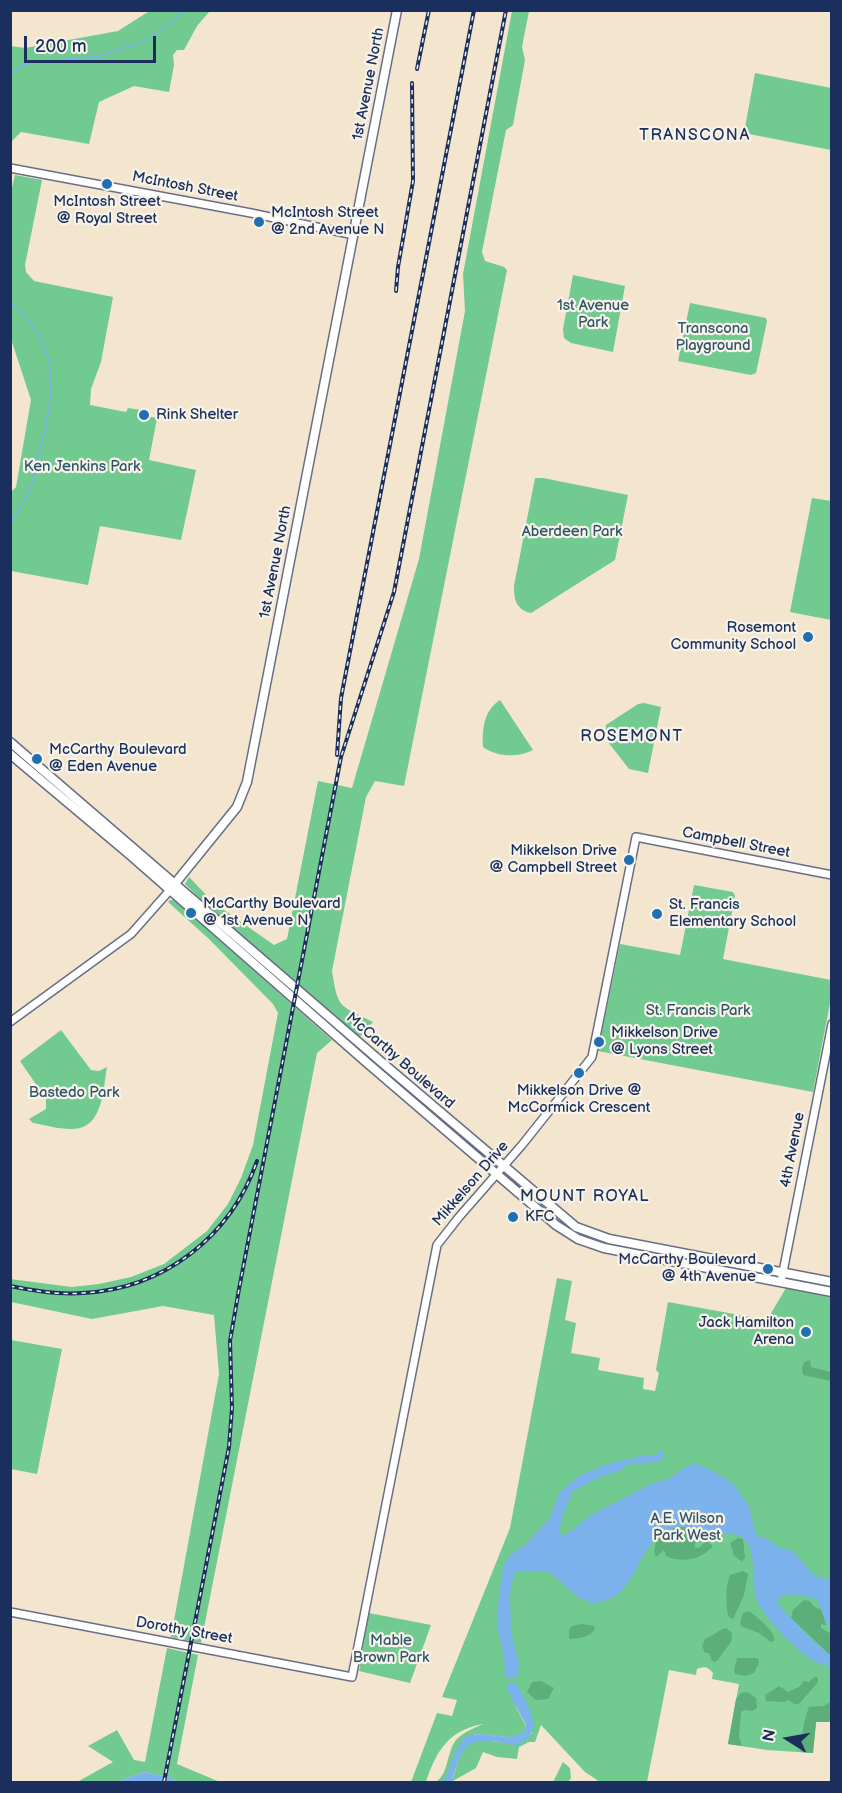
<!DOCTYPE html>
<html>
<head>
<meta charset="utf-8">
<style>
	body { margin:0 }
	#map { position:relative; width:842px; height:1793px; overflow:hidden; background:#f4e5cf; font-family:"Balsamiq Sans",sans-serif }
	canvas { display:block }
	.frame { position:absolute; inset:0; border:12px solid #1b2f5e; pointer-events:none }
	.north { position:absolute; left:758px; top:1709px; width:60px; height:60px; -webkit-text-stroke:4px #f7f3e8; paint-order:stroke; rotate:281deg; font-size:16px; font-weight:700; line-height:24px; text-align:center; color:#1b2f5e }
	.north::after { content:''; display:block; margin:auto; width:21px; height:27px; background:#1b2f5e; clip-path:polygon(50% 0,100% 100%,50% 72%,0 100%) }
	.scale { position:absolute; left:24px; top:36px; width:132px; height:27px; box-sizing:border-box; border:3px solid #1b2f5e; border-top:0; padding-left:8px; font-size:18px; line-height:21px; white-space:nowrap; color:#1b2f5e; -webkit-text-stroke:4px #f7f3e8; paint-order:stroke }
</style>
</head>
<body>
<div id="map">
<canvas width="842" height="1793"></canvas>
<div class="frame"></div>
<div class="north">N</div>
<div class="scale">200 m</div>
</div>
<script>
const ctx = document.querySelector('canvas').getContext('2d');
ctx.lineJoin = 'round';
function paint(path, color) {
  ctx.fillStyle = color;
  ctx.fill(path, 'evenodd');
}
function trace(path, color, width, dash) {
  ctx.strokeStyle = color;
  ctx.lineWidth = width;
  ctx.lineCap = dash ? 'butt' : 'round';
  ctx.setLineDash(dash || []);
  ctx.stroke(path);
}
function write(font, color, halo, rows, align = 'center') {
  ctx.font = font + ' "Balsamiq Sans",sans-serif';
  ctx.lineWidth = 4.5;
  ctx.setLineDash([]);
  ctx.textBaseline = 'middle';
  ctx.strokeStyle = halo;
  ctx.fillStyle = color;
  for (const [text, x, y, turn = 0] of rows) {
    ctx.save();
    ctx.translate(x, y);
    ctx.rotate((+turn || 0) * Math.PI / 180);
    ctx.textAlign = isNaN(turn) ? turn : align;
    if (halo) ctx.strokeText(text, 0, 0);
    ctx.fillText(text, 0, 0);
    ctx.restore();
  }
}
paint(new Path2D(`
	M151,10l59,1 -13,15 -13,24h-7l-4,5 1,10 -5,27 -35,-6 -35,16 -10,42 -68,-12 -9,9 -1,9v-104l14,2 93,-17z
	M512,11h17l-7,36 3,13 -12,65 -7,5 -24,122 3,9 19,6 3,3 -103,516 -29,-5 -9,16 -34,174c6,39 8,34 41,51l-15,17 -112,-95 -61,-60 4,-7 25,26 60,42 13,-6 31,-158 34,7 67,-229 46,-248 -2,-37z
	M755,73l76,15v62l-87,-17z
	M15,175l27,5 -17,85 1,7 8,9 79,16 -12,65 -10,27 -1,16 36,7 2,-4 19,3 -1,5 11,2 -8,42 47,10 -15,70 -81,-14 -12,59 -77,-14v-79l5,-5 15,-87 -20,-61 -1,-143z
	M573,275l52,11 -12,66 -42,-9 -7,-5 -1,-9z
	M690,303l76,15 1,3 -11,52 -5,2 -73,-14z
	M535,478h8l85,17 -13,65 -84,53c-15,-3 -17,-14 -17,-27z
	M812,498l19,3v119l-41,-8z
	M500,700l33,50c-15,8 -36,7 -50,-3 -1,-18 1,-37 17,-47z
	M644,703l17,4 -13,66 -19,-4 -24,-31 1,-13 32,-21z
	M694,885l39,7 2,4 -12,63 108,21v18l-18,94 -215,-41 22,-107 60,11z
	M170,900h4l158,140 -15,13 -116,590 -30,-6 48,-263 -5,-59 -51,-9 -71,13 -81,-17 -1,-23 62,8 27,-3 32,-7 33,-13 43,-33 21,-27 13,-26 12,-33 25,-132 -5,-9 -64,-65 -41,-37z
	M61,1030l30,40 8,1 8,-4c-4,23 -4,64 -37,62 -12,0 -25,-4 -37,-6l-4,-4 17,-10v-10l-26,-38z
	M557,1278l15,3 -7,39 11,3 -5,30 29,5 -2,12 46,8 -1,11 12,2 4,-18 -3,-3 12,-68 99,18 19,-32 45,9 1,425h-16l-3,31 -46,-3 -39,-6 11,-60 -27,-5 1,-6c-5,-6 -8,-7 -16,-4l-1,6 -27,-5 -22,112h-47l-15,-10 -44,-47 -6,17h-6l-10,5 -2,12 -20,-2 -14,-5 -7,16 -25,14c5,-10 6,-26 14,-35 17,-19 45,10 67,-14l-18,-30 12,23 -2,7c-18,10 -35,-3 -55,3l-26,46h-7c14,-10 10,-31 21,-43 7,-7 17,-11 26,-15 -34,6 -47,27 -57,58h-15l26,-69 15,3 5,-16 -15,-3 68,-169z
	M11,1340l51,9 -25,125 -26,-5z
	M369,1613l62,12 -21,58 -51,-12z
	M167,1648l31,7 -21,109 43,18h-43l-8,-5 -25,-5 -27,10h-40l36,-20 -25,-16 29,-16 17,30 11,2z
	M563,1762l7,6 1,10 -3,4h-15z`), '#71ca8f');
paint(new Path2D(`
	M810,1360l1,7 20,5v9l-28,-6 -1,-7 2,-6z
	M683,1527l16,3 -5,17 5,1 7,-7 7,5c-11,13 -31,18 -47,10l-2,-6 -8,7 -2,-5 2,-12 18,-12z
	M738,1538l5,1 2,18 -3,5 -8,-7 -4,-12z
	M743,1571l5,3 -4,21 -11,24 -5,-3c-2,-14 -3,-28 2,-41z
	M804,1600l5,1 7,7 5,1 5,16 -5,-1v4l10,6v22l-40,-38 2,-8z
	M749,1611c10,8 22,16 26,29l-4,2 -12,-9 -18,-7 -1,-3 3,-10z
	M582,1624l12,2 1,3c-6,9 -15,9 -26,10v-9l3,-4z
	M726,1628l6,5 -1,9 -15,20 -4,-1 -3,-8h-4l-3,-7 3,-7c8,-3 13,-9 21,-11z
	M737,1658h21l1,5 -5,10 -8,3 -11,-2 -1,-4z
	M814,1677h4v5l-19,22h-5l-5,-4 -5,2 -18,-1 -1,-6 14,-9 9,6 11,-5 5,-6 5,1z
	M541,1681l13,7 -6,11 -12,1 -9,-8 5,-10z
	M747,1692l9,6 1,10 -5,3 -7,-1 -4,2 -2,24 3,10 -14,-2 8,-45 5,-6z
	M831,1702v20h-15l-3,31 -12,-1c0,-13 3,-33 8,-45l14,-1z`), '#5cae7a');
paint(new Path2D(`
	M660,1450l4,2 -2,8 -3,2 -31,2 -6,6 -22,7 -27,14 -9,20 -5,21 3,3 5,-1 24,-19 60,-31 19,-6 14,-10 11,-5 27,13 12,9 15,21 6,25 5,6 7,2 13,9 11,2 24,26 16,4v49l-5,-8 -9,-21c-10,-5 -30,-9 -39,-1v5l28,30 25,22v12c-5,-4 -10,-4 -16,-6 -16,-9 -49,-43 -57,-59 -9,-19 4,-69 -27,-69 -8,0 -15,1 -23,-1 -11,-2 -19,-8 -31,-6 -31,6 -36,43 -55,63 -7,8 -18,11 -28,14l-16,-7 -30,-26h-28l-6,3 -4,20 1,40 8,28 -1,15h-13l-1,-20 -6,-26 -1,-17 5,-42 4,-11 5,-7 14,-9 25,-27 9,-25 18,-16 30,-13 34,-8 19,-2z
	M511,1682l6,2c10,21 31,48 0,61 -7,0 -12,-2 -19,-3 -36,-5 -36,8 -46,38l-1,2h-8l14,-33 8,-12c22,-9 40,7 59,-5l2,-7 -18,-34 -1,-6z
	M144,1772l25,5 8,5h-60z`), '#7db3ec');
trace(new Path2D(`
	M10,73l14,-8 11,-3 64,-6 49,-16 27,-20 9,-10
	M10,302c53,45 45,88 30,148 -7,29 -10,49 -30,72`), '#7db3ec', 1.5);
const minor = new Path2D(`
	M10,168l241,45 103,22
	M10,1022l121,-88 39,-44
	M781,1282l51,-258
	M10,1612l342,65 85,-432 22,-28 63,-72 70,-88 44,-220 196,38`);
const major = new Path2D(`
	M10,742l376,324 190,161 33,12 223,43
	M10,754l119,100 236,207 191,164 22,14 26,9 228,44
	M173,886l64,-79 10,-25 150,-772`);
trace(minor, '#676f86', 10);
trace(major, '#676f86', 11);
trace(minor, '#fff', 7);
trace(major, '#fff', 8);
const rail = new Path2D(`
	M417,69l12,-59
	M396,291l2,-24 15,-86 -1,-98
	M337,755l4,-57 133,-688
	M10,1286c24,5 49,9 73,7 81,-4 148,-57 174,-132
	M164,1782l65,-335 3,-39 -2,-67 9,-52 102,-532 53,-165 112,-582`);
trace(rail, '#1b2f5e', 4);
trace(rail, '#f7f3e8', 1.5, [4.5]);
for (const [x, y, r, color] of [
	[107,184,6,"#1f6fb2"],
	[259,222,6,"#1f6fb2"],
	[144,415,6,"#1f6fb2"],
	[808,637,6,"#1f6fb2"],
	[37,759,6,"#1f6fb2"],
	[629,860,6,"#1f6fb2"],
	[191,913,6,"#1f6fb2"],
	[657,914,6,"#1f6fb2"],
	[599,1042,6,"#1f6fb2"],
	[579,1073,6,"#1f6fb2"],
	[513,1217,6,"#1f6fb2"],
	[768,1269,6,"#1f6fb2"],
	[806,1332,6,"#1f6fb2"]
]) {
  const dot = new Path2D();
  dot.arc(x, y, r, 0, 2 * Math.PI);
  ctx.fillStyle = color;
  ctx.fill(dot);
  trace(dot, '#f7f3e8', 2);
}
write('15px', '#1b2f5e', '#f7f3e8', [
	["1st Avenue North",369,84,-79],
	["McIntosh Street",185,187,11],
	["1st Avenue North",276,562,-79],
	["Campbell Street",736,843,11],
	["McCarthy Boulevard",400,1061,41],
	["4th Avenue",793,1150,-79],
	["Mikkelson Drive",471,1184,-49],
	["Dorothy Street",184,1631,10]
]);
write('15px', '#1b2f5e', '#f7f3e8', [
	["McIntosh Street",107,202,"center"],
	["@ Royal Street",107,219,"center"],
	["McIntosh Street",271,213],
	["@ 2nd Avenue N",271,230],
	["Rink Shelter",156,415],
	["Rosemont",796,628,"right"],
	["Community School",796,645,"right"],
	["McCarthy Boulevard",49,750],
	["@ Eden Avenue",49,767],
	["Mikkelson Drive",617,851,"right"],
	["@ Campbell Street",617,868,"right"],
	["McCarthy Boulevard",203,904],
	["@ 1st Avenue N",203,921],
	["St. Francis",669,905],
	["Elementary School",669,922],
	["Mikkelson Drive",611,1033],
	["@ Lyons Street",611,1050],
	["Mikkelson Drive @",579,1091,"center"],
	["McCormick Crescent",579,1108,"center"],
	["KFC",525,1217],
	["McCarthy Boulevard",756,1260,"right"],
	["@ 4th Avenue",756,1277,"right"],
	["Jack Hamilton",794,1323,"right"],
	["Arena",794,1340,"right"]
], 'left');
write('15px', '#30566a', '#f7f3e8', [
	["1st Avenue",593,306],
	["Park",593,323],
	["Transcona",713,329],
	["Playground",713,346],
	["Ken Jenkins Park",82,467],
	["Aberdeen Park",572,532],
	["St. Francis Park",698,1011],
	["Bastedo Park",74,1093],
	["A.E. Wilson",687,1519],
	["Park West",687,1536],
	["Mable",391,1641],
	["Brown Park",391,1658]
]);
ctx.letterSpacing = '1.5px';
write('16px', '#1b2f5e', '#f7f3e8', [
	["TRANSCONA",695,136],
	["ROSEMONT",632,737],
	["MOUNT ROYAL",585,1197]
]);
ctx.letterSpacing = '0px';
</script>
</body>
</html>
